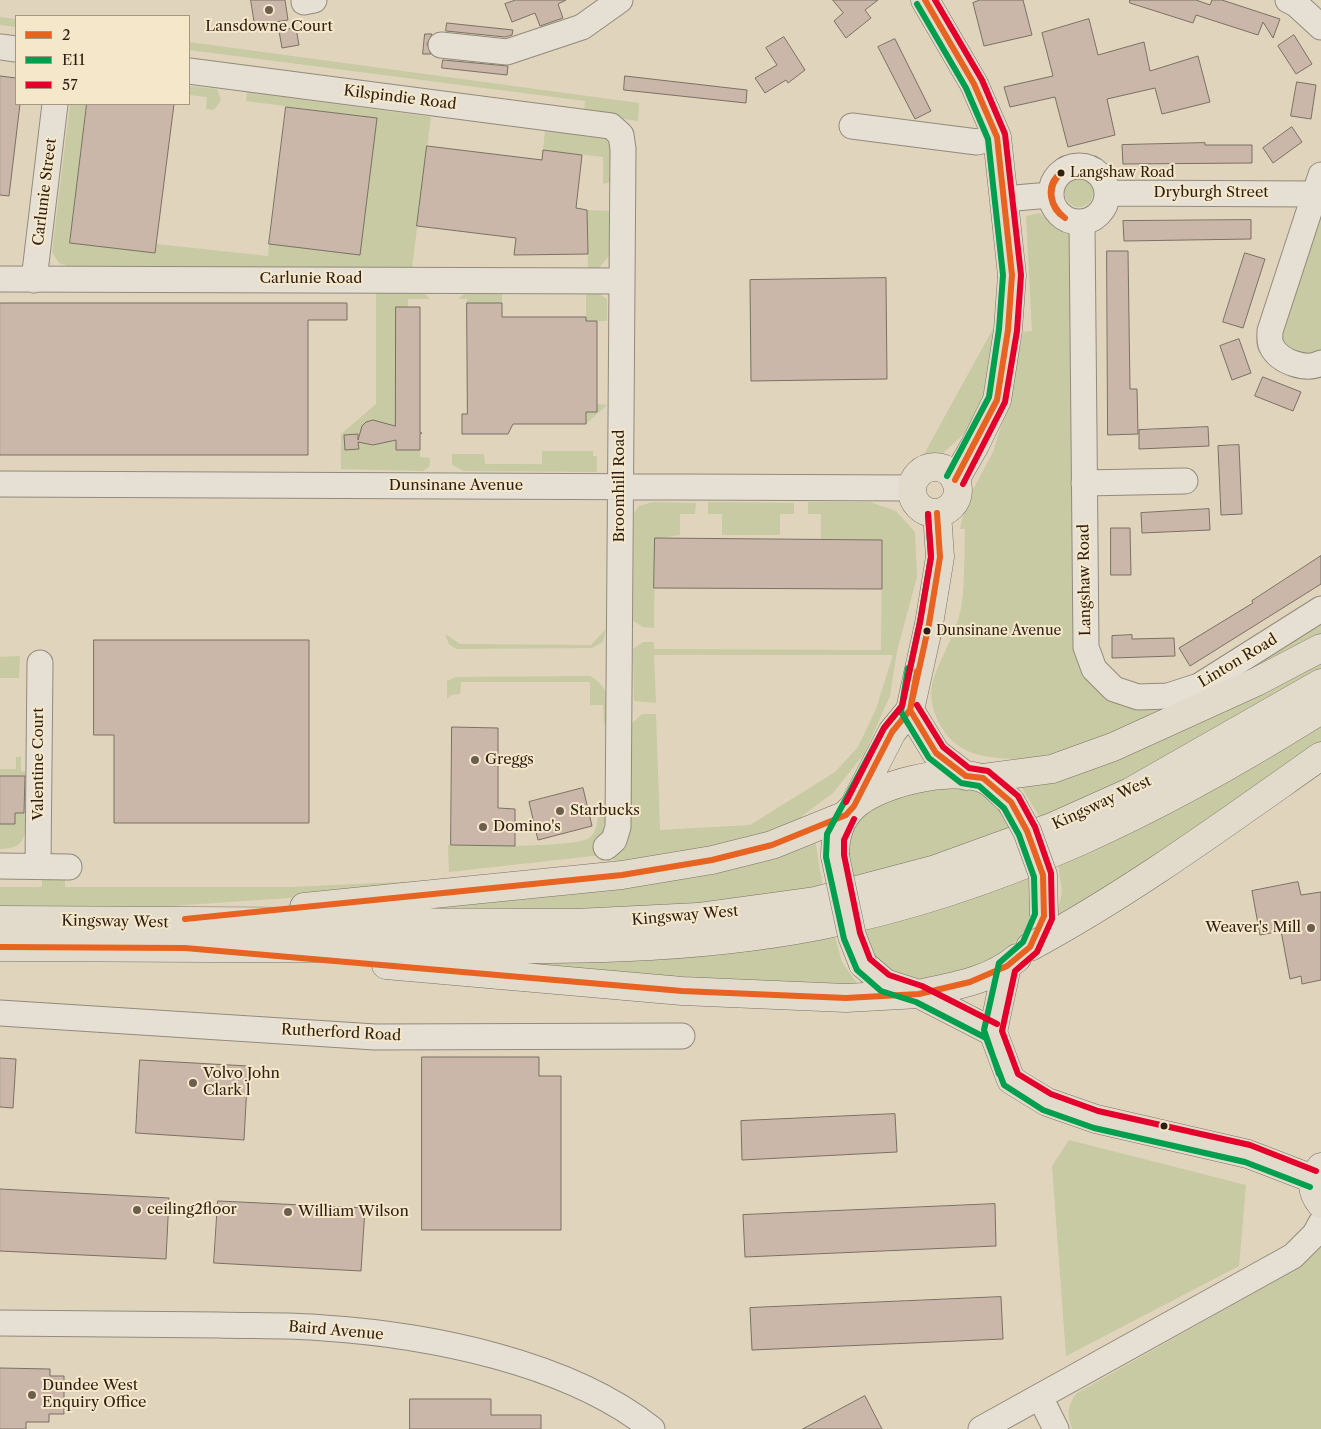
<!DOCTYPE html>
<html>
<head>
<meta charset="utf-8">
<style>
	body { margin:0 }
	#map { position:relative; width:1321px; height:1429px; overflow:hidden; background:#e0d4bc; font-family:"Libre Caslon Text",serif }
	canvas { display:block }
	.legend { position:absolute; left:15px; top:15px; width:175px; height:90px; box-sizing:border-box; background:#f5e7ca; border:1px solid #a59781; margin:0; padding:6px 9px; list-style:none; font-size:15px; color:#2d1f13 }
	.legend li { display:flex; align-items:center; gap:10px; height:25px }
	.legend b { width:25px; border:1px solid #a59781 }
</style>
</head>
<body>
<div id="map">
<canvas width="1321" height="1429"></canvas>
<ul class="legend">
<li><b style="height:6px;background:#e86221"></b>2</li>
<li><b style="height:6px;background:#029f4e"></b>E11</li>
<li><b style="height:6px;background:#e4002b"></b>57</li>
</ul>
</div>
<script>
const ctx = document.querySelector('canvas').getContext('2d');
ctx.lineJoin = 'round';
function paint(path, color) {
  ctx.fillStyle = color;
  ctx.fill(path, 'evenodd');
}
function trace(path, color, width, dash) {
  ctx.strokeStyle = color;
  ctx.lineWidth = width;
  ctx.lineCap = dash ? 'butt' : 'round';
  ctx.setLineDash(dash || []);
  ctx.stroke(path);
}
function write(font, color, halo, rows, align = 'center') {
  ctx.font = font + ' "Libre Caslon Text",serif';
  ctx.lineWidth = 4;
  ctx.setLineDash([]);
  ctx.textBaseline = 'middle';
  ctx.strokeStyle = halo;
  ctx.fillStyle = color;
  for (const [text, x, y, turn = 0] of rows) {
    ctx.save();
    ctx.translate(x, y);
    ctx.rotate((+turn || 0) * Math.PI / 180);
    ctx.textAlign = isNaN(turn) ? turn : align;
    if (halo) ctx.strokeText(text, 0, 0);
    ctx.fillText(text, 0, 0);
    ctx.restore();
  }
}
paint(new Path2D(`
	M0,17l16,2v8l-16,-2z
	M189,42l450,61 -1,18 -54,-8 1,-12 -396,-51z
	M189,86l28,3 4,11 -7,10 -8,-1 1,-12 -18,-2z
	M247,92l184,25 -19,151 -342,-1 -11,-4 -7,-11 18,-148h17l-17,138 85,11 1,-9 112,12 1,-12 108,-126 -131,-17z
	M545,131l63,8 3,19v24l-8,2v-27l-60,-7z
	M1065 193a14 14 0 1 1 28 0a14 14 0 1 1-28 0Z
	M587,210l23,1 -1,45 -10,12 -11,2z
	M1040,213l16,16 18,8 3,411 60,56 184,-86v17l-101,56 -155,66 -45,10 -3,-8c-38,-1 -67,-6 -82,-45 -4,-11 -5,-23 -2,-34 9,-26 25,-49 29,-78 3,-24 2,-49 3,-73h-5l7,-28 26,-49 19,-61 11,-59 9,-1 -6,-115z
	M1321,215v139l-19,5 -23,-15 31,-120z
	M586,292h10l11,7v22h-21z
	M376,293h48l6,6h-22v8h-12v143h24v7l10,1v8l-7,5 -82,-2v-35l35,-30z
	M464,294h38v9h-35v-4h-9z
	M1000,316l-15,80 -18,35 -25,23 -19,2z
	M597,404l10,1 -21,19v-12h11z
	M542,451h51v5h4v16l-133,-1 -12,-6v-11h32l1,10h57z
	M653,502l43,1 -1,11h-15v21l-25,4 -1,89 -11,-1 -10,-6 1,-108 5,-7z
	M708,502l86,1v11h-14v21h-58v-21h-14z
	M808,502h62l26,9 19,21 2,45 -20,74 -7,45 -26,58 -31,39 -31,23 -1,8 -44,17 -294,45 -379,26 -84,-1v-24h42v-12h23v12h227l171,-8 151,-18 -2,-11 17,-124 13,-12h14l4,116 90,-5 85,-53 23,-25 18,-38 17,-54h-239l2,48 -22,-2 -1,-52 10,-7h11v7l227,1 1,-110 -61,-1v-25h-13z
	M606,629l-3,13 -11,6 -136,1 -7,-5 -4,-10 15,10 131,1z
	M20,656l-1,22h-19v-21z
	M1321,659v9l-90,56 -188,99 -23,-38z
	M590,676c21,12 21,29 14,50l-1,-21h-13v-23h-129l-1,12 -9,1 -4,4v-18l9,-4z
	M1321,721v24l-266,178 7,-31 -4,-28z
	M16,757h5v14l5,1v4h-26v-7h16z
	M938,786c45,3 54,5 76,46l-162,50 -6,-44 15,-23 25,-17z
	M15,813h11c0,22 0,36 -26,36v-25h15z
	M598,817h7c-1,15 -6,22 -3,38l-153,17 -1,-27c24,1 126,3 141,-7 7,-5 8,-13 9,-21z
	M815,839l8,49 -126,21 -281,5v-8z
	M1031,876l3,23 -5,28 -23,25 -39,19 -50,9 -31,-7 -17,-23 -6,-24z
	M834,933l8,29 19,27 -344,-20v-9z
	M1069,1140l177,45 -7,81 -173,90 -14,-190z
	M1321,1244v185h-249c-5,-16 -5,-23 5,-36l205,-116z`), '#c7caa3');
const building = new Path2D(`
	M251,0h34l3,20 -33,5z
	M516,0h50l-8,4 5,14 -23,8 -5,-13 -23,9 -7,-18z
	M833,0h45l-13,10 6,8 -25,20 -12,-17 9,-8z
	M980,0h43l9,35 -48,11 -11,-43z
	M1130,0h66l14,5 2,-5h10l58,19 -7,19 -10,-16 -5,13 -62,-20 -3,8 -63,-20z
	M1089,19l9,36 46,-13 6,29 48,-15 12,46 -48,12 -7,-26 -48,11 8,36 -47,12 -13,-50 -45,10 -6,-20 49,-11 -11,-43z
	M447,23l66,7 -1,5 -7,2 -59,-6z
	M296,28l3,17 -17,3 -3,-17z
	M425,34h7l-5,10 4,10h-8z
	M1294,35l18,29 -16,10 -18,-28z
	M784,37l21,33 -17,13 -2,-3 -21,13 -10,-15 22,-13 -11,-17z
	M895,39l36,72 -16,8 -37,-72z
	M443,60l65,6 -1,9 -65,-7z
	M0,76l16,2v26h4l-11,92 -9,-1z
	M625,76l122,14 -1,13 -122,-13z
	M1297,82l19,3 -5,34 -20,-3z
	M87,104h87l-19,149 -85,-10z
	M286,107l91,11 -17,137 -91,-11z
	M1292,127l10,15 -29,21 -10,-15z
	M1205,143v2h47v18l-129,1 -1,-19z
	M427,146l115,14 1,-10 39,5 -6,53 11,2 1,44 -74,1 2,-17 -99,-12z
	M1251,220v19l-127,2 -1,-20z
	M1107,251h21l2,138h7l1,45 -30,1z
	M1245,253l20,6 -22,69 -20,-6z
	M886,278l1,101 -136,2 -1,-101z
	M0,303h347v17h-39v135h-308z
	M467,303h35v14h84v4h11v91h-11v12h-73l-5,10h-46v-20h5z
	M396,307h24v126h2l-2,1v16h-24v-10l-23,5 -15,-3 1,7 -14,1 -1,-15 14,-1v6l4,-14 4,-4 7,-2 22,6z
	M1239,339l12,34 -19,7 -12,-34z
	M1263,377l38,15 -8,19 -38,-15z
	M1208,427l1,19 -70,3v-19z
	M1239,445l3,69 -21,1 -3,-69z
	M1209,509l1,21 -68,3 -1,-20z
	M1111,528h19l1,47h-20z
	M655,538l227,2v49l-228,-1z
	M1321,556v28l-131,82 -11,-18 74,-45 -1,-2z
	M1132,635v4l42,-1 1,18 -63,2v-22z
	M94,640h215v183h-195v-88h-20z
	M452,727l46,1v80l17,1v37l-64,-1z
	M0,776h25l-1,37h-9v11h-15z
	M583,788l9,38 -54,14 -9,-38z
	M1298,882l3,13 20,-3v88l-19,4 -1,-8 -11,3 -9,-48 -21,4 -8,-44z
	M422,1057h117v19h22v154h-139z
	M0,1058l16,1 -3,49 -13,-1z
	M140,1060l108,6 -4,74 -108,-7z
	M895,1114l2,38 -155,8 -1,-39z
	M0,1189l169,9 -3,61 -166,-8z
	M218,1201l147,7 -4,63 -147,-8z
	M995,1204l1,42 -251,11 -2,-42z
	M1001,1297l2,42 -251,11 -2,-42z
	M0,1368l50,1v7h14v38h-15v8h-23v7h-26z
	M865,1396l17,33h-79z
	M410,1399h81v16h50v14h-131z`);
paint(building, '#cab7a9');
trace(building, '#797163', 1);
const minor = new Path2D(`
	M1288,0l8,4 25,23
	M304,2l10,-2
	M441,45l66,7 75,-25 38,-27
	M0,47l16,2
	M189,71l422,55 10,9 2,14 -5,678 -4,13 -8,7
	M852,126l125,16 20,-5
	M1051 194a28 28 0 1 1 56 0a28 28 0 1 1-56 0Z
	M1321,175l-51,156c0,5 -1,12 2,16 8,15 34,24 49,16
	M1108,193l205,1 8,3
	M1004,199l46,-4
	M1082,223l4,424 8,22 20,20 24,8 30,-1 31,-10 122,-77
	M0,279l621,2
	M34,280l21,-176
	M1084,483l101,-2
	M0,484l912,4
	M0,866l69,1
	M38,866l2,-203
	M0,1013l375,24 307,-1
	M0,1323c73,0 146,1 219,2 35,1 70,0 105,3 105,7 244,34 328,101
	M1040,1397l16,32
	M981,1429l312,-173 22,-22 6,-11`);
const major = new Path2D(`
	M925,0l49,84 23,53 15,138 -4,55 -11,70 -22,45 -20,35
	M912 490a23 23 0 1 1 46 0a23 23 0 1 1-46 0Z
	M910,710l26,43 30,23
	M854,806l38,-74 18,-22 19,-86 11,-67 -3,-44
	M835,856c0,-18 5,-37 18,-49 25,-24 96,-40 128,-29 11,3 22,17 30,24
	M863,964l22,19 34,11 74,38
	M1007,966l-14,66 18,48 36,22 49,17 152,35 65,25
	M919,994c34,-8 71,-13 98,-36
	M1321,1167c-11,12 -10,25 0,37`);
const highway = new Path2D(`
	M983,778l69,-9 61,-22 143,-65 65,-34
	M304,907l318,-32 90,-15 60,-15 74,-30
	M0,920l576,3 122,-6 117,-16 121,-32 116,-42 78,-35 191,-109
	M0,947c138,1 275,1 413,2 135,1 272,3 405,-23 183,-36 346,-117 503,-216
	M1030,947c102,-55 197,-125 291,-191
	M386,965l296,26 164,7 73,-4`);
trace(minor, '#928a7b', 27);
trace(major, '#797163', 29);
trace(highway, '#797163', 29);
trace(minor, '#e6e0d4', 25);
trace(major, '#e2dbcc', 28);
trace(highway, '#e2dbcc', 28);
const majorBridge = new Path2D(`
	M1011,802l16,29 16,44 1,41
	M835,856l17,80 11,28`);
trace(majorBridge, '#797163', 29, []);
trace(majorBridge, '#e2dbcc', 28);
trace(new Path2D(`
	M925,0l49,84 23,53 15,138 -4,55 -11,70 -42,80
	M1061,173c-15,15 -11,33 4,45
	M1061,173c-17,12 -11,36 4,45
	M185,919l437,-44 90,-15 60,-15 74,-30 8,-9 38,-74 18,-22 7,-39
	M0,947l185,1 497,43 164,7 73,-4 51,-12 37,-16 23,-19 14,-31 -1,-41 -16,-44 -16,-29 -28,-24 -17,-2 -30,-23 -26,-43 19,-86 11,-67 -3,-44`), '#e86221', 6);
trace(new Path2D(`
	M917,4l49,84 22,51 15,136 -4,54 -10,68 -42,79
	M928,514l3,43 -11,65 -18,84 -18,22 -57,106 -1,23 18,82 13,31 24,21 35,11 70,36 18,47 39,25 51,18 151,34 65,25
	M908,668l-7,44 28,46 32,25 18,3 25,22 15,27 15,42 1,37 -12,28 -24,21 -15,67 15,44`), '#029f4e', 6);
trace(new Path2D(`
	M935,0l47,80 23,54 16,141 -4,56 -12,71 -42,82
	M917,705l26,42 26,21 19,3 30,25 17,31 16,46 1,46 -15,33 -22,19 -13,60 16,43 33,20 47,17 152,34 66,26
	M846,802l38,-74 18,-22 18,-84 11,-65 -3,-43
	M854,819l-10,21v15l16,78 10,26 19,16 33,11 75,38`), '#e4002b', 6);
for (const [x, y, r, color] of [
	[269,10,5,"#6c5e4e"],
	[1061,173,4.5,"#2d1f13"],
	[927,631,4.5,"#2d1f13"],
	[475,760,5,"#6c5e4e"],
	[560,811,5,"#6c5e4e"],
	[483,827,5,"#6c5e4e"],
	[1311,928,5,"#6c5e4e"],
	[193,1083,5,"#6c5e4e"],
	[1164,1126,4.5,"#2d1f13"],
	[137,1210,5,"#6c5e4e"],
	[288,1212,5,"#6c5e4e"],
	[32,1395,5,"#6c5e4e"]
]) {
  const dot = new Path2D();
  dot.arc(x, y, r, 0, 2 * Math.PI);
  ctx.fillStyle = color;
  ctx.fill(dot);
  trace(dot, '#f5e7ca', 2);
}
write('14px', '#2d1f13', '#f5e7ca', [
	["Langshaw Road",1070,173],
	["Dunsinane Avenue",936,631]
], 'left');
write('15px', '#2d1f13', '#f5e7ca', [
	["Lansdowne Court",269,27,"center"],
	["Greggs",485,760],
	["Starbucks",570,811],
	["Domino's",493,827],
	["Weaver's Mill",1301,928,"right"],
	["Volvo John",203,1074],
	["Clark l",203,1091],
	["ceiling2floor",147,1210],
	["William Wilson",298,1212],
	["Dundee West",42,1386],
	["Enquiry Office",42,1403]
], 'left');
write('15px', '#2d1f13', '#f5e7ca', [
	["Kilspindie Road",400,98,7],
	["Carlunie Street",45,192,-83],
	["Dryburgh Street",1211,193],
	["Carlunie Road",311,279],
	["Dunsinane Avenue",456,486],
	["Broomhill Road",620,486,-90],
	["Langshaw Road",1085,580,-91],
	["Linton Road",1238,661,-31],
	["Valentine Court",39,764,-90],
	["Kingsway West",1102,803,-25],
	["Kingsway West",685,916,-5],
	["Kingsway West",115,922,1],
	["Rutherford Road",341,1033,3],
	["Baird Avenue",336,1331,5]
]);
</script>
</body>
</html>
